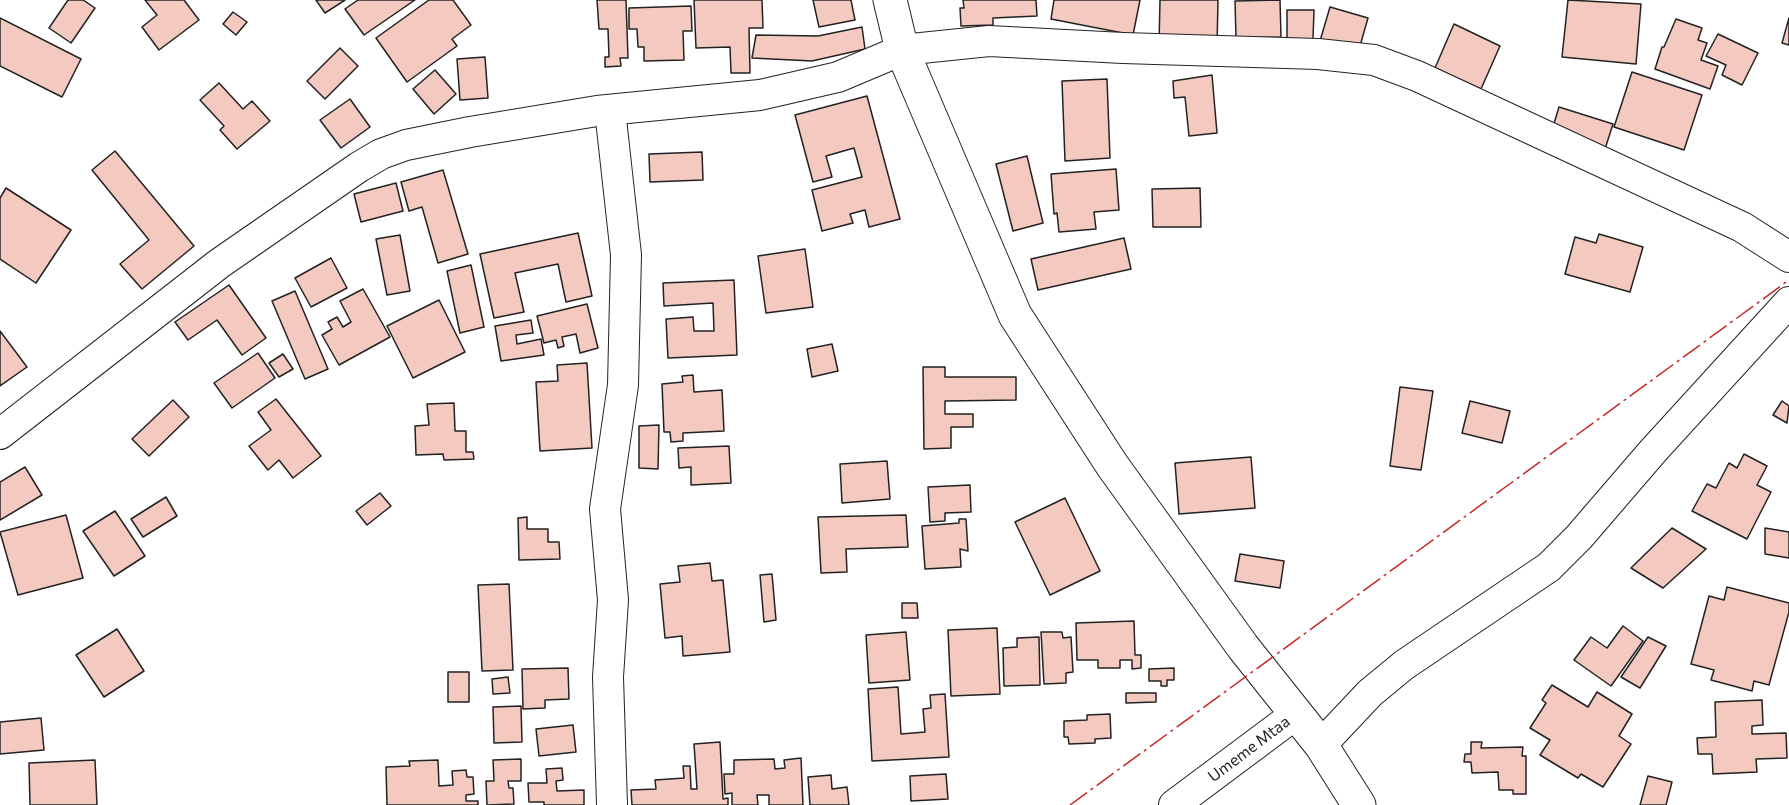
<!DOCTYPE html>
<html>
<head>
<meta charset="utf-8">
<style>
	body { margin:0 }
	canvas { display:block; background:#fff }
</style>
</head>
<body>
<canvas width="1789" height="805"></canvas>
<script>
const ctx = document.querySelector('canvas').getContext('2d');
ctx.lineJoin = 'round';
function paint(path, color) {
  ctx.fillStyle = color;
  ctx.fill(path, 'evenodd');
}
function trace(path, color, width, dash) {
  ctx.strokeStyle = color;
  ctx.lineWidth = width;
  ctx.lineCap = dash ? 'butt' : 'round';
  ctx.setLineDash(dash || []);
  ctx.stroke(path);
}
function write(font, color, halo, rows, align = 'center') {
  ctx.font = font + ' Commissioner,sans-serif';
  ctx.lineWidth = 4.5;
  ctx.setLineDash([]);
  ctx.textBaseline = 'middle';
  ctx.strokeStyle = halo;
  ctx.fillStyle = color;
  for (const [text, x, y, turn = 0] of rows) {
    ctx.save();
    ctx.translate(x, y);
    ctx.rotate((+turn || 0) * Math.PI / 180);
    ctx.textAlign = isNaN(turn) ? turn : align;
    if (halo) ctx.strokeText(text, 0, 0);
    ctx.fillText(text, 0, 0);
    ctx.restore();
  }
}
const building = new Path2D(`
	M68,0h15l12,8 -24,35 -22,-15z
	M145,0h39l15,20 -40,30 -17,-23 15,-12z
	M316,0h29l-20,13z
	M358,0h57l-51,35 -19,-26z
	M429,0h24l18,25 -19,14 5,7 -50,36 -31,-44z
	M597,0h29l2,58h-8l1,8 -16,1v-10h4l-1,-28h-9z
	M694,0h68l1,28h-14l1,45h-19l-1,-26 -34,1z
	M813,0h38l4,20 -36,7z
	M963,0h73l1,16 -44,2v7l-32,1 -1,-18h4z
	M1054,0h86l-7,35 -82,-16z
	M1160,0h58l-1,47 -58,-2z
	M1280,0l1,37 -45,1 -1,-37z
	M1568,0l73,4 -5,60 -74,-7z
	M691,6l1,25h-9l1,29 -40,1v-14h-6l-1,-18h-8v-21z
	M1330,7l38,11 -10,35 -38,-12z
	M1287,10h27l-1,29h-26z
	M233,12l14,10 -11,13 -13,-11z
	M0,18l81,41 -19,38 -62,-31z
	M1789,18v27l-7,-2z
	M1676,19l26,9 -4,12 9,3 -6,17 17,6 -8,23 -55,-20 7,-22h2z
	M1454,24l46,22 -19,43 -46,-21z
	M862,27l3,22 -53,12 -60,-3 4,-23 62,1z
	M1718,34l40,19 -16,32 -20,-10 4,-10 -20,-9z
	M340,48l18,18 -33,33 -18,-18z
	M485,57l3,41 -28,2 -3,-41z
	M435,70l21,24 -22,20 -21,-25z
	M1632,72l70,23 -18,55 -70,-23z
	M1212,75l5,58 -28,3 -4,-39 -11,1 -1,-17z
	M1107,79l3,79 -45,3 -3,-80z
	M219,83l24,26 9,-8 18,20 -33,28 -17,-19 4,-4 -24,-26z
	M867,96l33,123 -31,8 -4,-17 -15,4 3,9 -31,8 -10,-41 50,-13 -8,-29 -28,8 6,21 -19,5 -18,-67z
	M350,99l20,28 -29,21 -21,-28z
	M1559,107l54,17 -8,25 -54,-16z
	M115,151l79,95 -52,43 -22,-25 29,-24 -57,-70z
	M702,152l1,28 -53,2 -1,-28z
	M1027,156l16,67 -30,8 -17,-67z
	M1116,169l3,41 -25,2 2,17 -37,3 -2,-19 -3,1 -3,-40z
	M443,170l25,84 -30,9 -16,-56 -13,4 -8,-29z
	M396,183l7,28 -42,11 -7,-28z
	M6,188l65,42 -35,53 -36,-24v-61z
	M1200,188l1,39h-48l-1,-38z
	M578,233l14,63 -26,6 -8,-38 -43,9 9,39 -30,6 -14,-64z
	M1599,234l44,13 -13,45 -65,-18 10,-37 21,6z
	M400,235l10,56 -23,4 -11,-56z
	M1124,238l7,31 -93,21 -7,-31z
	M805,249l8,58 -47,6 -8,-57z
	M331,258l16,30 -36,19 -16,-29z
	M471,265l13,62 -24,6 -13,-62z
	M734,280l3,75 -69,3 -2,-39 27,-2 1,14h20l-1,-28 -49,3 -1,-23z
	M229,285l37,53 -24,17 -25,-35 -29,20 -13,-18z
	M363,289l27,48 -51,28 -17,-30 10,-6 -4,-7 9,-5 6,10 8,-5 -11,-21z
	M295,291l33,78 -23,10 -33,-78z
	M439,300l26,52 -52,26 -26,-52z
	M587,304l11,44 -18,5 -4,-19 -14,3 2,9 -6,2 -2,-8 -12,3 -7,-27z
	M531,320l2,13 -17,2 1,9 24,-5 3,16 -43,6 -6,-35z
	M0,331l27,36 -27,19z
	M832,344l6,27 -26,6 -5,-28z
	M258,353l17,25 -43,30 -18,-25z
	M283,354l10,15 -14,8 -10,-14z
	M587,363l5,85 -52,3 -4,-69 22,-1 -1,-16z
	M923,367h22v10h71v23l-71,1v13h28v13h-22v21l-27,1z
	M693,375l1,17 28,-2 2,41 -41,2v8l-12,1 -1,-10h-6l-2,-48 21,-2 -1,-6z
	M1400,387l33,4 -12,79 -31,-4z
	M276,399l45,57 -28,22 -14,-18 -11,10 -19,-24 22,-16 -13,-18z
	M173,400l16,17 -40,39 -17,-17z
	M1470,401l40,10 -8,32 -40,-10z
	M1782,401l7,5 -2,17 -14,-8z
	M454,403l1,28h11v21h7l1,7 -30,1 -1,-6 -27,1 -1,-29 14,-1 -2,-21z
	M659,425l-1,44 -19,-1v-42z
	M729,446l2,37 -40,2v-18l-12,1 -1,-20z
	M1744,454l23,12 -10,19 14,7 -24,47 -55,-28 15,-27 9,4 13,-25 8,5z
	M1251,457l4,51 -76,6 -4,-51z
	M887,461l3,38 -48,4 -2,-39z
	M25,467l17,28 -42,25v-38z
	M970,485l1,27 -26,1v8l-15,1 -2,-35z
	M380,493l11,13 -24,19 -11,-14z
	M166,497l11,19 -34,21 -12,-18z
	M1065,498l35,73 -50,24 -35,-73z
	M115,511l30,45 -31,20 -31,-45z
	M66,515l17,63 -65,17 -18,-63z
	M906,515l2,32 -62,2 1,23 -26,1 -3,-56z
	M527,517v12h21v13h11l1,17 -41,1 -1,-42z
	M959,519h7l2,32 -8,-2 1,18 -36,2 -3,-43 37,-3z
	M1672,528l34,21 -43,39 -32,-20z
	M1765,528l24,4v26l-24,-4z
	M1240,554l44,7 -4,27 -45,-7z
	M710,563l2,18 11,-1 7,72 -47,4 -1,-20 -17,2 -5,-54 20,-2 -2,-16z
	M772,574l4,46 -12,2 -4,-47z
	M509,584l4,86 -31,1 -4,-86z
	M1727,587l62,16v9l-20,73 -15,-4 -2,10 -41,-11 3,-10 -23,-6 18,-68 15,4z
	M902,603h15l1,15h-16z
	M1134,621l1,34h6v13l-9,1v-9h-12v8h-22v-8h-21l-1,-37z
	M1623,626l20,15 -32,45 -37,-26 17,-23 16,11z
	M997,628l3,66 -49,2 -3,-66z
	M117,629l27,42 -40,26 -28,-42z
	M906,632l4,48 -41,3 -3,-48z
	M1041,632h21l1,6 8,-1 2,35 -7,1v10l-22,1z
	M1039,637l1,48 -36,1 -1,-38 14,-1v-9z
	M1648,637l18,9 -26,42 -19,-11z
	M568,668l1,31 -24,1v8l-22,1 -1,-40z
	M1174,668v12h-7v6h-6v-5h-12v-12z
	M448,672h21v30h-21z
	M508,677l2,16 -17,1 -1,-15z
	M1552,685l36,22 9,-15 35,22 -13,22 12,8 -28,43 -22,-13 -3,4 -38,-23 10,-15 -20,-12 16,-25 -4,-3z
	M898,687l3,47 24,-2 -2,-23 8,-1 -1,-13 15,-1 4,63 -77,4 -4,-72z
	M1126,693h30v9l-30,1z
	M1762,700l1,25 -11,1v8l34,-1 1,25 -31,1 1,13 -44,2 -1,-20h-14l-1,-16 19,-1 -1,-35z
	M521,706l1,36 -28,1 -1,-36z
	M1110,714l1,24 -16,1v4l-26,1 -1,-7h-4v-16l23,-1v-5z
	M41,718l3,32 -44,4v-32z
	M573,725l3,27 -37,4 -3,-27z
	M720,742l3,57 5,-1v7h-96l-1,-15 25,-1 -1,-9 29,-2 -1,-12h7l1,23h6l-3,-45z
	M1471,742h11l-1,6 42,-1 -1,9h4v38h-13v-4h-14l-1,-18 -26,1 -1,-11h-7l1,-8h6z
	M801,758l2,47h-34v-10h-12l1,10h-26v-12l-7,1 -1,-20h10v-14l40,-1 1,10 10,-1 -1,-8z
	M521,759v22h-13l1,7h4l1,16 -27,1 -1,-24h8l-1,-21z
	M95,760l2,45h-67l-1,-42z
	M438,760l1,26 14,-1 -1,-14 14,-1 1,7h6l1,17 -8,1v6h12v4h-91l-1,-38 24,-1 -1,-5z
	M562,768l1,12 -7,1 1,10 27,-1v15h-40v-3h-15l-1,-19h19l-1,-14z
	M946,774l2,25 -37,2 -1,-25z
	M831,775l1,14 15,-2 2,18h-39l-2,-28z
	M1648,776l24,6 -6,23h-26z`);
paint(building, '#f3c9c0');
trace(building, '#222', 1.5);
const street = new Path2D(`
	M610,110l16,145 -3,130 -18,124 8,91 -5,77 4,128
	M0,434l220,-171 139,-96 22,-13 25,-9 64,-13 127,-21 163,-16 78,-18 64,-27 87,-9 134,7 195,6 56,6 43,16 325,151 47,30
	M1321,745l49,-52 34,-28 145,-98 30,-30 74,-86 136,-149
	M1174,805l122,-91`);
const secondary = new Path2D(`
	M890,0l12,50 113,265 97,150 131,182 78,98 38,60`);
trace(street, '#222', 32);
trace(secondary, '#222', 35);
trace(street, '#fff', 30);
trace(secondary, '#fff', 33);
trace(new Path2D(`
	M1070,805l719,-525`), '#c62828', 1.5, [21, 4.5, 3, 4.5]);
write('16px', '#222', '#fff', [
	["Umeme Mtaa",1249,749,-37]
]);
</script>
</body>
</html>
